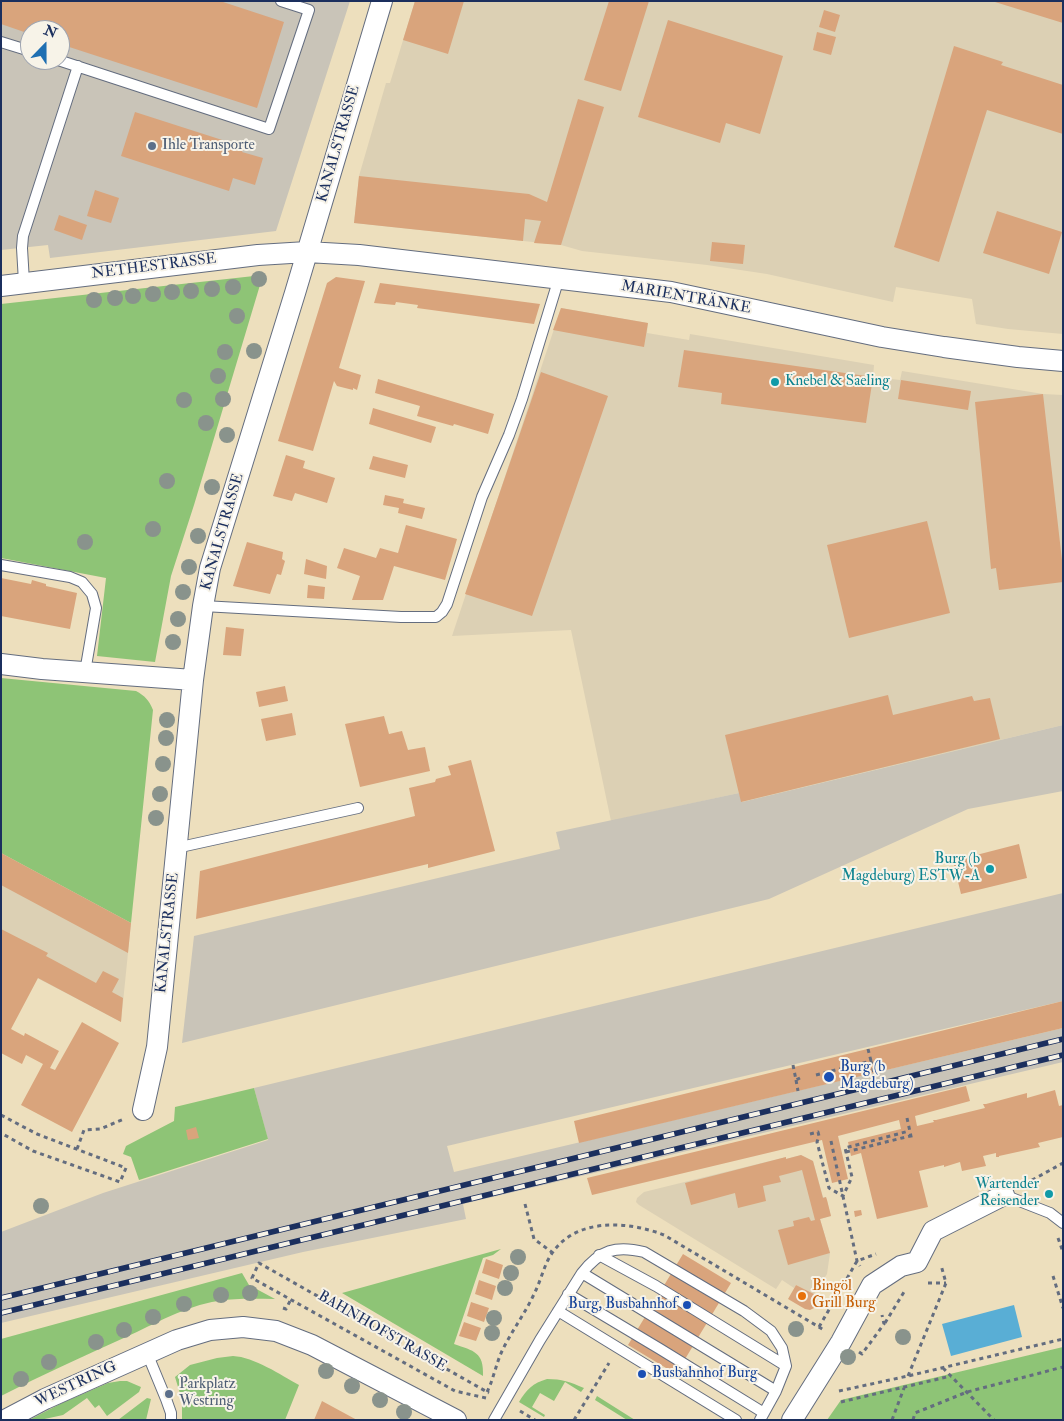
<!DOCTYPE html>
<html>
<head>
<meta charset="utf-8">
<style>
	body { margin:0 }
	#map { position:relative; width:1064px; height:1421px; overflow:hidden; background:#eddfbd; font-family:"IM FELL Double Pica",serif }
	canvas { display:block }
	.frame { position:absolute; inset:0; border:2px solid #1b2f5e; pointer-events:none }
	.north { position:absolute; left:20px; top:20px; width:50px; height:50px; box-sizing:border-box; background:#f7f3e8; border:1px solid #9fa5b1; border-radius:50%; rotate:22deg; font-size:14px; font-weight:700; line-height:20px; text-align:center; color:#1b2f5e }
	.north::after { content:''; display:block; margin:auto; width:18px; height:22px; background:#1f6fb2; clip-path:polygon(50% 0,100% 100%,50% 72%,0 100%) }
</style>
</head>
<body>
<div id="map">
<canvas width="1064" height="1421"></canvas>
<div class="frame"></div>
<div class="north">N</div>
</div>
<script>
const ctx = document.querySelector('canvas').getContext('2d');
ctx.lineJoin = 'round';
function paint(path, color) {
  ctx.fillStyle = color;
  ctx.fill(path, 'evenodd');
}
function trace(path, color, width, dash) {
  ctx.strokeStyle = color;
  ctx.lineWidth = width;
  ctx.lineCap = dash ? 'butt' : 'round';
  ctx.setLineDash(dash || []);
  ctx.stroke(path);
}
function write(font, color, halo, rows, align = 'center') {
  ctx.font = font + ' "IM FELL Double Pica",serif';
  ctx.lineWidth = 4;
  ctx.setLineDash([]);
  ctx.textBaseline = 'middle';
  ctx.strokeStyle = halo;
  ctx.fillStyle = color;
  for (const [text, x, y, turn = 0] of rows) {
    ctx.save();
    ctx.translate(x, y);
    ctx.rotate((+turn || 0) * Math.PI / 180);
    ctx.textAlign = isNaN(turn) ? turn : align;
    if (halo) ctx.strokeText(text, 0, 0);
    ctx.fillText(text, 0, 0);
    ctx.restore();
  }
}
paint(new Path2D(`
	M415,1h648v333l-55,-5 -32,-5 -4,-25 -76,-12 -3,15 -126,-28 -60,-9 -125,-14 -21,-6 -207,-22 5,-47 27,-93h4z
	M561,308l87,15 -1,10 42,7 1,-6 184,31 -1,12 27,3 2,-9 141,23 20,1v330l-322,77 -2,-9 -128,28 -40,-191 -119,6z
	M1,853l130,70 -10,99 -120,-63z
	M801,1155l12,6 10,36h3l5,19 -11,3 10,34 -3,21 -13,20 -18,-9 -2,3 -12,-8 -6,9 -137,-84 -3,-3 1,-4 7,-6 142,-35v2z`), '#dcd0b4');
paint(new Path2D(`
	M1,1h349l-74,230 -226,27 -2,-13 -47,5zM30,30h30v30h-30z
	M1063,725v66l-95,18 -199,90 -587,144 12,-107 366,-87 -4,-17 183,-39 3,9z
	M1063,893v108l-616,145 7,26 609,-144v34l-600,142 3,15 -163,33 -302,71v-91l102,-39 165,-53 -14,-52z`), '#c9c4b8');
paint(new Path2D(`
	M263,275l-69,230 -23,71 -16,86 -58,-6 9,-78 -105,-20v-254z
	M1,678l135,13c9,5 13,9 17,19l-22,213 -130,-70z
	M254,1088l14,51 -129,41 -8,-23 -8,-3 3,-8 48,-25 1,-14z
	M501,1249l-8,6 -10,3 -29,86c20,7 30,8 29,32l-141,-83z
	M242,1273l7,12 26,14c-19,0 -38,-1 -57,2 -33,5 -63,23 -92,36 -42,19 -84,38 -125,59v-57z
	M1063,1347v73h-236l14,-20z
	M233,1356c21,1 48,19 66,29l-14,35h-103v-20l-7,-23 15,-12 27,-7z
	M547,1379c15,0 23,3 37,9l-3,4 -16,-10 -11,19 -14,-8 -8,14 13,8 -1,2 -25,-15c7,-12 14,-19 28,-23z
	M120,1381h7l14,6 -2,5 -32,24 -8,-11 -4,3 -8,-10 -24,17 -23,5h-11l33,-17 46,-20z
	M597,1396l38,24h-8l-32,-20z
	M147,1398l4,1 -5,21h-28z`), '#8ec476');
paint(new Path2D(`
	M1014,1305l8,32 -71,19 -9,-32z`), '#59aed5');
paint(new Path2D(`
	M1,1h219l64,21 -27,86 -197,-64v-14h-30v4l-29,-10z
	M415,1h49l-16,53 -45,-14z
	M609,1h40l-28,90 -37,-11z
	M996,1h67v22l-68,-21z
	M824,10l16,5 -5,17 -16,-5z
	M668,20l115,36 -23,78 -34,-11 -6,20 -82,-26z
	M817,32l19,5 -5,18 -18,-5z
	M954,46l49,16 -2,3 62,20v49l-76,-24 -48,152 -45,-15z
	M578,99l26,8 -43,138 -27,-2 7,-22 -16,-2 -2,22 -169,-18 5,-47 170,18 18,8z
	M135,112l109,35 -2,5 21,6 -8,27 -22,-7 -4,13 -108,-35z
	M95,190l24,8 -8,25 -24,-7z
	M997,211l65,21 -13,42 -66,-21z
	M59,215l28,10 -5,15 -28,-10z
	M712,242l33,3 -2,19 -33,-3z
	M336,277l29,4 -26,87 22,7 -4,15 -4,-2v2l-16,-4 -3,-5 -21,70 -35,-10 49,-158z
	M380,283l160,21 -6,20 -117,-16 1,-3 -22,-3 -1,3 -21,-2z
	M561,308l87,15 -4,24 -91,-17z
	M684,350l189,27 -7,46 -145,-19 1,-11 -44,-6z
	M541,372l67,24 -76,220 -67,-22z
	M378,379l116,35 -6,20 -34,-10 -1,2 -36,-10 3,-10 -45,-13z
	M901,380l70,11 -3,19 -70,-11z
	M1043,394l20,175v13l-64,8 -3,-22 -5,1 -16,-167z
	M373,408l63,19 -5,16 -62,-19z
	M286,455l19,6 -2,7 32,10 -8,25 -32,-10 -3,8 -19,-5z
	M373,456l35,9 -3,13 -36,-9z
	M385,495l19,4 -1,4 22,5 -3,11 -24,-6 1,-5 -16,-3z
	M927,521l23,92 -101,25 -22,-93z
	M406,525l51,14 -12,41 -51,-14 -11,34h-31l8,-24 -23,-8 7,-20 32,10 4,-10 18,5z
	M247,542l36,10 -1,7 3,2 -4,14 -4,-1 -7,20 -37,-8z
	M306,559l21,7 -1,13 -22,-5z
	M1,578l30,6 1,-4 14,4v2l31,7 -7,36 -69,-13z
	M308,585l17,2 -1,12 -17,-1z
	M226,627l18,2 -3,27 -18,-1z
	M285,686l3,15 -29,6 -3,-15z
	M888,695l5,20 79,-19 2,5 16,-3 10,41 -259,63 -16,-67z
	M292,713l4,22 -30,6 -5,-22z
	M384,716l5,18 13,-3 6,19 17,-3 5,24 -70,16 -15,-63z
	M471,760l24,91 -67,17v-4l-232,55 4,-48 215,-55 -6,-28 26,-6 1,-3 15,-4 -3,-9z
	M1019,844l8,34 -66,16 -8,-33z
	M1,853l130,70 -3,30 -127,-68z
	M1,929l47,24 -2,3 50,27 7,-12 16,8 -7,13 11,6 -2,24 -83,-44 -27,51 13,7 1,-3 34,18 -9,17 5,2 27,-48 37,21 -47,89 -51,-27 22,-41 -17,-9 -4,9 -21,-11z
	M1063,1001v27l-484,115 -5,-22z
	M966,1086l4,15 -55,15 2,10 17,-4 -1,-2h3l49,-12 -2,-4h3l41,-11v5l28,-8 4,16 4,-1v32l-25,6 2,4 -41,9v1h-3v-4l-13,3 3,10 -24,5 -2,-9 -16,5v-2l-25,6 9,36 -51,12 -16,-66 -10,3 -3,-14 53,-13 -2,-9 -61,16 10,43 -16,4 -10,-43 -230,55 -5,-17z
	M196,1127l3,11 -11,2 -2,-10z
	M801,1155l12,6 10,37 3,-1 1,3 4,16 -11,3 10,34 -42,12 -10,-35 16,-4 -1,-5 16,-4 2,4 4,-1 -13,-50 -23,6 2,6 -18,4 3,15 -28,7 -3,-15 -44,12 -6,-22 101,-26v2z
	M861,1210l1,5 -7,2 -1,-6z
	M683,1254l48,29 -55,91 -48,-29z
	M486,1259l17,6 -4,14 -17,-6z
	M479,1280l17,6 -4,14 -17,-6z
	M796,1285l18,9 3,5v6l-3,3 -4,2 -5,-1 -17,-10z
	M471,1302l18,6 -5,14 -17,-6z
	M464,1322l17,6 -5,13 -17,-5z
	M322,1401l35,19h-43z`), '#d9a47c');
const lane = new Path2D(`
	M1,42l29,9
	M58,60l211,69 40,-119 -28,-9
	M24,282l-2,-34 1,-12 55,-170
	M1,565l69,12 12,5 10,12 4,14 -11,64
	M203,606l198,11h35l6,-5 5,-8 35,-107 27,-62 13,-36 37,-121
	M176,848l182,-40
	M1004,1195l46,18 13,10
	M599,1255l57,31 130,80
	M582,1273l194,118
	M568,1294l92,55 104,64
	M558,1311l178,109
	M147,1353l19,46 5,14v7
	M494,1420l46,-80 42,-67c18,-23 34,-28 62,-21l100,59 27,20 11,17 4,18 -10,25 -16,29`);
const street = new Path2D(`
	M1,286l257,-31 49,-3 52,3 312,37 211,45 62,10 74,10 45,4
	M1,664l41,5 151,11
	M143,1110l14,-63 36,-367 10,-74 7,-38 85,-275 87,-292
	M5,1420l40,-21 132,-59 33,-10 33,-3 33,4 36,14 144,75
	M792,1420l49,-78 31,-57 29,-19 16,-4 16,-31 71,-36`);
trace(lane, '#646d7f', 12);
trace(street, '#646d7f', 22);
trace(new Path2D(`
	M868,1049l3,12
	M793,1065l3,15 4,-2
	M816,1075l55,-14 3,12
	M796,1080l2,11
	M1,1115l36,19 89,34 -6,14 -87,-31 -32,-18
	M907,1118l5,23
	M810,1134l8,-2 1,4 -2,6 12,46 14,8 9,-19 -7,-29 64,-17
	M831,1141l26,120 3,5
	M77,1149l7,-19 16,-1 24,-10
	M846,1152l64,-16
	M1025,1184l38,-21
	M525,1204l9,35 19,14
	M1058,1238l5,14
	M1053,1276l10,32
	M928,1283h18
	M283,1308l3,1 5,-10
	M885,1323l19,-31
	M819,1327l38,-66 19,-7
	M859,1352l3,2 22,-30 -2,-9
	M943,1368l51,52
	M908,1376l38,-93 -5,-18
	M839,1391l69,-15 155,-37
	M487,1392c7,-14 9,-29 16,-43 10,-20 23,-37 32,-57 5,-10 8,-22 13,-32 22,-43 78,-40 116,-25l160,95
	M486,1398l-31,-7 -203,-113 7,-15 230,130
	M841,1402l110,-26
	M520,1411l15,9
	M574,1420l35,-57
	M892,1420l12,-32
	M913,1420l2,-7 52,-21 96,-25`), '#646d7f', 3, [4, 4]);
trace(lane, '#fff', 10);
trace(street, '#fff', 20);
const rail = new Path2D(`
	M1,1298l1062,-259
	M1,1313l1062,-258`);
trace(rail, '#1b2f5e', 5.5);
trace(rail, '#f7f3e8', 4, [11]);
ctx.fillStyle = '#89938c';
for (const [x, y] of [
	[259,279],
	[233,287],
	[212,289],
	[191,291],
	[172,292],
	[153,294],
	[133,296],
	[115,298],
	[94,300],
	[237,316],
	[254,351],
	[225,352],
	[218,376],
	[223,399],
	[184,400],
	[206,423],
	[227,435],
	[167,481],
	[212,487],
	[153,529],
	[198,536],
	[85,542],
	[189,567],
	[183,592],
	[178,619],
	[173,642],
	[167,720],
	[166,738],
	[163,764],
	[160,794],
	[156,818],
	[41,1206],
	[518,1257],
	[511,1273],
	[505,1288],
	[250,1293],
	[221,1295],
	[184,1304],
	[153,1317],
	[494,1318],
	[796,1329],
	[124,1330],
	[492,1333],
	[903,1337],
	[96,1342],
	[848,1357],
	[49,1362],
	[326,1371],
	[21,1379],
	[352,1386],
	[380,1400],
	[404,1412]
]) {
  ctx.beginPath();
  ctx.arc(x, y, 8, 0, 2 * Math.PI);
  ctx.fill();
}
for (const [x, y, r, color] of [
	[152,146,5,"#5c6f8a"],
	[775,382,5,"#0f9aa8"],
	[990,869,5,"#0f9aa8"],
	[829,1077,6,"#1a4fb4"],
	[1049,1194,5,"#0f9aa8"],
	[802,1296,5,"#e8710a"],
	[687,1305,5,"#1a4fb4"],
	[642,1374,5,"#1a4fb4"],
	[169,1394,5,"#5c6f8a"]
]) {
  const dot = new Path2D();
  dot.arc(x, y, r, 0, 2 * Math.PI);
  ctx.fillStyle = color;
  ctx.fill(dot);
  trace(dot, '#f7f3e8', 2);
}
write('15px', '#1b2f5e', '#f7f3e8', [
	["KANALSTRASSE",339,144,-74],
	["NETHESTRASSE",154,267,-7],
	["MARIENTRÄNKE",686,298,10],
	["KANALSTRASSE",223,532,-74],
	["KANALSTRASSE",168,933,-84],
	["BAHNHOFSTRASSE",382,1332,30],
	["WESTRING",76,1385,-25]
]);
write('15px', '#4e5e75', '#f7f3e8', [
	["Ihle Transporte",162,146],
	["Parkplatz",179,1385],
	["Westring",179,1402]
], 'left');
write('15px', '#0d838f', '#f7f3e8', [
	["Knebel & Saeling",785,382,"left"],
	["Burg (b",980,860],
	["Magdeburg) ESTW-A",980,877],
	["Wartender",1039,1185],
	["Reisender",1039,1202]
], 'right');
write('15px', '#164399', '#f7f3e8', [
	["Burg (b",840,1068],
	["Magdeburg)",840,1085],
	["Burg, Busbahnhof",677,1305,"right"],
	["Busbahnhof Burg",652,1374]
], 'left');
write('15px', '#c56008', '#f7f3e8', [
	["Bingöl",812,1287],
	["Grill Burg",812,1304]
], 'left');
</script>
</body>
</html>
